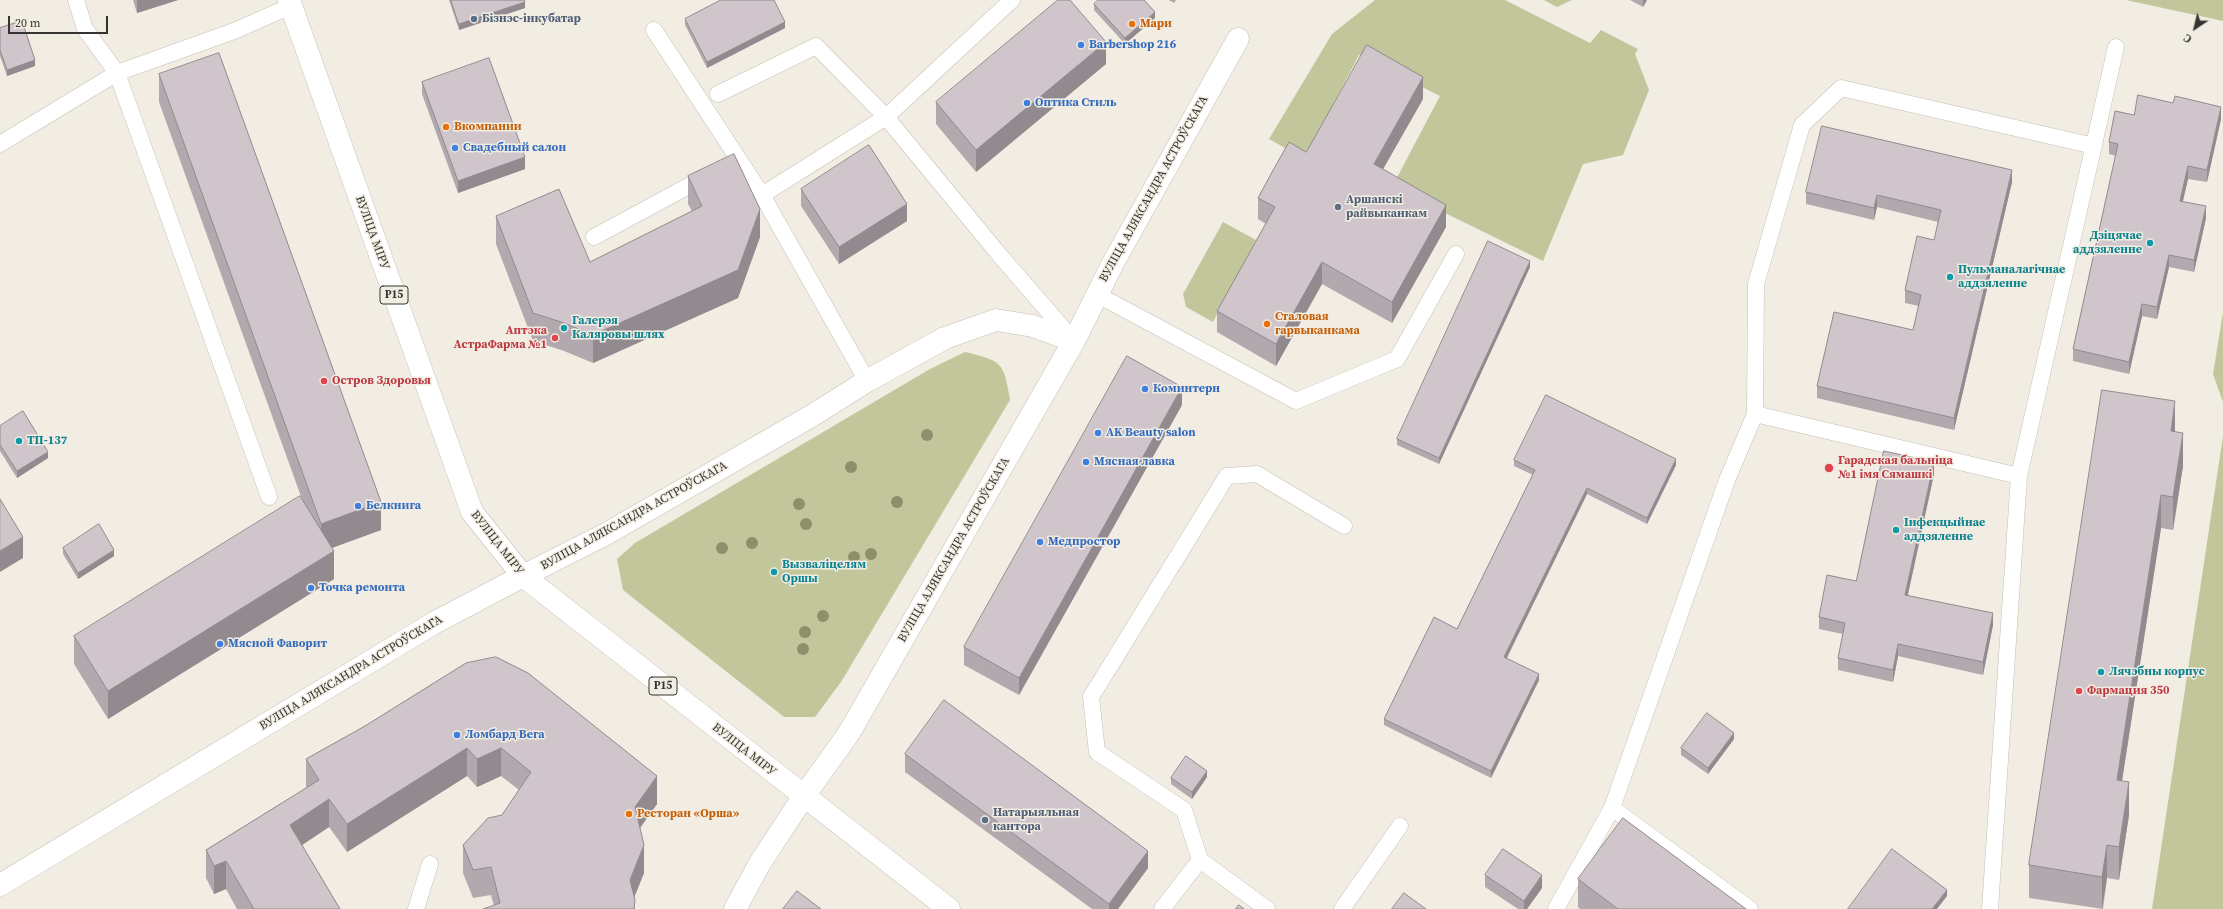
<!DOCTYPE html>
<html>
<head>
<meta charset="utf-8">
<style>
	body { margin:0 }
	#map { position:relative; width:2223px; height:909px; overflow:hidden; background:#f2ede3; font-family:"Source Serif 4",serif }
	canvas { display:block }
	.north { position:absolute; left:2175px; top:8px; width:40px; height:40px; -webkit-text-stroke:3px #f2ede3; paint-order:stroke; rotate:215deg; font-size:11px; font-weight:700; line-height:16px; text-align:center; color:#353430 }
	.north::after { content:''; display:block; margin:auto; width:14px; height:18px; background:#353430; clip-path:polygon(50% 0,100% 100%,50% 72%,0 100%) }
	.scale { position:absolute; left:8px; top:16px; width:100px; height:18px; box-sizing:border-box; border:2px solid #353430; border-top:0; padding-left:5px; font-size:12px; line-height:14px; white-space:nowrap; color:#353430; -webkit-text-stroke:3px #f2ede3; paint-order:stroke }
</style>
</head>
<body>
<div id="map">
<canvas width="2223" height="909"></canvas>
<div class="north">С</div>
<div class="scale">20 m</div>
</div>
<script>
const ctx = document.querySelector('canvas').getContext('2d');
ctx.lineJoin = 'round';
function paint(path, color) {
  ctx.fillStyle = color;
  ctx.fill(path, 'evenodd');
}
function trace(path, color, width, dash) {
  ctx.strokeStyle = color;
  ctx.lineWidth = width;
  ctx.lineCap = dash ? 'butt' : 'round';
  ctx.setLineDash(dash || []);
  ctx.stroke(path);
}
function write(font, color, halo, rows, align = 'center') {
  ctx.font = font + ' "Source Serif 4",serif';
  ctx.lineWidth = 3;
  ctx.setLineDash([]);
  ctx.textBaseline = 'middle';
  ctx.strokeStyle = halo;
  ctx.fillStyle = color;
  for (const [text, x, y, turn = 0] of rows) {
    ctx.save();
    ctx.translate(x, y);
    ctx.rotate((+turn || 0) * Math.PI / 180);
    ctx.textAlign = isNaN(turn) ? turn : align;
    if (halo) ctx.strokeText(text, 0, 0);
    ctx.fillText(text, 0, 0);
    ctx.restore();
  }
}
paint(new Path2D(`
	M1375,0h130l85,43 11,-13 37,19 -3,5 14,36 -26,65 -40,9 -40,97 -151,-74 48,-91 -81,-41 -55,104 -35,-20 63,-105z
	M1544,0h28l-15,7z
	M2126,0h97v21z
	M1223,222l33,18 -43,82 -27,-15 -3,-13z
	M2223,312v90l-10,-28z
	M965,352c37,9 39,10 45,48l-169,282 -26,35h-31l-161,-127 -6,-31 18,-16 295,-174z
	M2223,436v473h-71z`), '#c1c69b');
const service = new Path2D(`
	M76,0l9,29 32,44 152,424
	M654,30l108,165 105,186
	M718,94l98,-48 70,71 111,135 76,88
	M0,144l117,-71 117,-42 57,-25
	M762,195l124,-78 126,-117
	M594,237l113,-61
	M1096,294l200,107 101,-42 59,-105
	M2019,476l-264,-62 1,-130 46,-159 39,-37 253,58
	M1612,808l138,101
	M1200,860l67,49
	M416,909l14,-45
	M1162,909l38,-49 -16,-50 -87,-58 -6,-55 136,-221 30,-2 87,52
	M1342,909l58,-83
	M1556,909l56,-101 115,-328 28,-66
	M1990,909l29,-433 97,-429`);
const minor = new Path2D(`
	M1074,341l39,-78 125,-224
	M523,576l83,-42 207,-119 54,-34 78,-43 51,-18 37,6 41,15 -225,392 -45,63`);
const tertiary = new Path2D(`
	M0,885l434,-262 89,-47
	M735,909l25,-46 44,-67`);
const primary = new Path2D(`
	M289,0l183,512 51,64 426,333`);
trace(service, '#c4c0b6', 17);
trace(minor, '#c4c0b6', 23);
trace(tertiary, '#c4c0b6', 23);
trace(primary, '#c4c0b6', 23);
trace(service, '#fff', 16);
trace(minor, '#fff', 22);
trace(tertiary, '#fff', 22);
trace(primary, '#fff', 22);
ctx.fillStyle = '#908f6b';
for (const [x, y] of [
	[927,435],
	[851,467],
	[897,502],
	[799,504],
	[806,524],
	[752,543],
	[722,548],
	[871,554],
	[854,557],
	[823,616],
	[805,632],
	[803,649]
]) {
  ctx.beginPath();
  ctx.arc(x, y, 6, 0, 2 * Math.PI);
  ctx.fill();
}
paint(new Path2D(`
	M133,0h45l-41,13z
	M449,0h75l1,8 -66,22z
	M1169,0h7l-2,3z
	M1630,0h17l-4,7z
	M1094,4l61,14 -30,26 -31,-34z
	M685,19l100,9 -78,40 -22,-43z
	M0,28l35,38 -28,10 -7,-20z
	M1106,64l-130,108 -40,-48v-22z
	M159,74l222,456 -50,18 3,31 -226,140 -34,-55v-28l229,-134 -144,-400z
	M422,82l103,87 -67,24 -36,-99z
	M1423,99l-40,70 63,58 -54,96 -70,-39 -46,82 -59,-34v-21l49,-87 -8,-5v-21l48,-46z
	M2134,115l87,4 -14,63 -19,-3 -5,22 23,17 -12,54 -25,-5 -12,52 -15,-3 -13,58 -56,-13v-12l43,-193 -7,-2v-12z
	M688,176l72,61 -22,61 -145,65 -29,-12 -31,-10 -37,-97v-28l94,46 102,-51 -4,-7z
	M2012,182l-58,248 -137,-32v-12l96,-56 6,-24 -14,-3v-13l29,-50 4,-18 -61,-15 -3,13 -68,-16v-12z
	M801,189l106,32 -68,43 -38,-58z
	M1530,267l-91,197 -42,-19v-6z
	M1182,405l-163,290 -55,-30v-18z
	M0,426l48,32 -31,20 -17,-27z
	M2175,432l8,34 -10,64 -12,-2 -39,253 7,34 -10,65 -12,-2 -4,31 -74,-11v-33z
	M1514,460l162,5 -29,59 -60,-30 -80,164 32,22 -48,98 -107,-53v-6l73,-90 76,-154 -19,-9z
	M1934,474l-26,121 85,30 -10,50 -85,-19 -5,26 -55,-12v-12l5,-24 -24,-5v-12l37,-36z
	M63,548l51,8 -36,23 -15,-25z
	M466,663l191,141 -17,24 4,45 -10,24 1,12 -141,-3 -3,-11 -18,3 -10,-25v-28l39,-30 17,-25 -18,-14 -24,11 -10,-11 -120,76 -18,-25 -27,18 38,64h-103l-11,-20 -12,5 -8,-16v-28l100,-62v-29l59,-33z
	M1734,739l-26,35 -27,-19v-7z
	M905,754l243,114 -30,41h-26l-187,-137z
	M1207,777l-15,22 -21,-15v-6z
	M1485,875l57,13 -15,21h-9l-33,-22z
	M1578,879l168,30h-166l-2,-2z`), '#b2a9af');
paint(new Path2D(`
	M137,0h41l-41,13z
	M1643,0h4l-4,7z
	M525,2v6l-66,22v-6z
	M1155,12v6l-30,26v-6z
	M785,22v6l-78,40v-6z
	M1106,42v22l-130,108v-22z
	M35,60v6l-28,10v-6z
	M1423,77v22l-49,86v-21z
	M2221,107v12l-14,63v-12z
	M525,157v12l-67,24v-12z
	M2188,166v13l-8,34v-12z
	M2012,170v12l-58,248v-12z
	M1877,195v12l-3,13v-12z
	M907,204v17l-68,43v-17z
	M1446,205v22l-54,96v-21z
	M2206,206v12l-12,54v-12z
	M760,209v28l-22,61 -145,65v-28z
	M2169,255v12l-12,52v-12z
	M1530,261v6l-91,197v-6z
	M1322,262v22l-46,82v-22z
	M2142,304v12l-13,58v-12z
	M1182,387v18l-163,290v-17z
	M2175,401v33l-4,-3z
	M2183,433v33l-10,64v-33z
	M48,452v6l-31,20v-7z
	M1676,459v6l-29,59v-6z
	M1934,462v12l-29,133v-12z
	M1587,488v6l-83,169v-6z
	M2161,495v33l-44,285v-33z
	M381,502v28l-60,22v-28z
	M23,537v21l-23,14v-21z
	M114,550v6l-36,23v-6z
	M334,551v28l-226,140v-28z
	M1993,613v12l-10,50v-13z
	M1898,644v12l-5,26v-12z
	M1539,674v6l-48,98v-7z
	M1734,733v6l-26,35v-6z
	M467,748v28l-120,76v-28z
	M501,748v28l-24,11v-28z
	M1207,771v6l-15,22v-7z
	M657,776v28l-22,31v-28z
	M2129,782v33l-10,65v-33z
	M329,799v28l-39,26v-28z
	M644,845v28l-14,35v-28z
	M2107,845v33l-5,31v-32z
	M1148,851v17l-30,41h-9v-5z
	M226,861v28l-12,5v-28z
	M1542,875v13l-15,21h-3v-8z
	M1947,890v6l-10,13h-5z`), '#918a8e');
const building = new Path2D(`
	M451,0h73l1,2 -66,22z
	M721,0h53l11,22 -78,40 -22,-43z
	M1058,0h12l36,42 -130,108 -40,-48z
	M1098,0h46l11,12 -30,26 -31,-34z
	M22,21l13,39 -28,10 -7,-20v-22z
	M1367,45l56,32 -49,87 72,41 -54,97 -70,-40 -46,82 -59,-33 58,-104 -17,-9 14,-26 17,-30 17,10z
	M219,53l162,449 -60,22 -162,-450z
	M489,58l36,99 -67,24 -36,-99z
	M2138,95l35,8 2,-7 46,11 -14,63 -19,-4 -8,35 26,5 -12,54 -25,-5 -12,52 -15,-3 -13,58 -56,-13 45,-205 -9,-2 6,-31 19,4z
	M1822,126l190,44 -58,248 -137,-32 17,-74 79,18 8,-35 -16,-5 12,-54 17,4 7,-30 -64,-15 -3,13 -68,-16z
	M869,145l38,59 -68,43 -38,-58z
	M734,154l26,55 -22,61 -145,65 -29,-12 -31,-10 -37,-97 63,-27 31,73 112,-56 -14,-30z
	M1488,241l42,20 -91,197 -42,-19z
	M1127,356l55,31 -163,291 -55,-31z
	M2102,390l73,11 -4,30 12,2 -10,64 -12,-2 -44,285 12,2 -10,65 -12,-2 -5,32 -73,-12z
	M1546,395l130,64 -29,59 -60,-30 -83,169 35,17 -48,97 -107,-52 50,-102 23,12 78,-159 -21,-10z
	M23,411l25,41 -31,19 -17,-26v-19z
	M1884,451l50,11 -29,133 88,18 -10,49 -85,-18 -5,26 -55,-12 7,-35 -26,-6 8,-42 29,6z
	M300,496l34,55 -226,140 -34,-55z
	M0,499l23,38 -23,14z
	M99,524l15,26 -36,23 -15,-25z
	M496,657l32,16 129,103 -22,31 9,38 -14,35 5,20 -1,9h-151l17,-6 -9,-36 -18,3 -10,-25 25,-27 14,-3 29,-43 -30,-24 -24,11 -10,-11 -120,76 -18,-25 -39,26 50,84h-86l-28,-48 -12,5 -8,-16 113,-70 -13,-21 59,-33 101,-63z
	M944,700l204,151 -39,53 -204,-150z
	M1707,713l27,20 -26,35 -27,-20z
	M1186,756l21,15 -15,21 -21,-14z
	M1623,818l123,91h-128l-40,-30z
	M1503,849l39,26 -18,26 -39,-26z
	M1892,849l55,41 -15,19h-84z
	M797,891l24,18h-38z
	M1404,893l22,16h-34z
	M1239,905l5,4h-8z`);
paint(building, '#cfc5cb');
trace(building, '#918a8e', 1);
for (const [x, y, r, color] of [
	[474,19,4,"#5c6f8a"],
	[1132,24,4,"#e8710a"],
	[1081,45,4,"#3f7fe0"],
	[1027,103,4,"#3f7fe0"],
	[446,127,4,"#e8710a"],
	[455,148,4,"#3f7fe0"],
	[1338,207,4,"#5c6f8a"],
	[2150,243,4,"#0f9aa8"],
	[1950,277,4,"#0f9aa8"],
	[1267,324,4,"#e8710a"],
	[564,328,4,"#0f9aa8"],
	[555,338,4,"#e0444e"],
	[324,381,4,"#e0444e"],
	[1145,389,4,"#3f7fe0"],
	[1098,433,4,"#3f7fe0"],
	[19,441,4,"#0f9aa8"],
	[1086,462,4,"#3f7fe0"],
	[1829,468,5,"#e0444e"],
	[358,506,4,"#3f7fe0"],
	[1896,530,4,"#0f9aa8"],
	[1040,542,4,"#3f7fe0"],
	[774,572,4,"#0f9aa8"],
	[311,588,4,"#3f7fe0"],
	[220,644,4,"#3f7fe0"],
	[2101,672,4,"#0f9aa8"],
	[2079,691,4,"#e0444e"],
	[457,735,4,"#3f7fe0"],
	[629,814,4,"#e8710a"],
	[985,820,4,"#5c6f8a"]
]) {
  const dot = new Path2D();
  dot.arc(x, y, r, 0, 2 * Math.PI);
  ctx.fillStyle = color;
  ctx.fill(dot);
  trace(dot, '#f2ede3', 1.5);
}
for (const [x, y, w] of [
	[394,295,28],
	[663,686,28]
]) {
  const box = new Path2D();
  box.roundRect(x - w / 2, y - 9, w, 18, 3);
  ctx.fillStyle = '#f2ede3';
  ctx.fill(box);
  trace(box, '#353430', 1);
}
write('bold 11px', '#353430', null, [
	["Р15",394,295],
	["Р15",663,686]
]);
write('bold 12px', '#4e5e75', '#f2ede3', [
	["Бізнэс-інкубатар",482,19],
	["Аршанскі",1346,200],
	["райвыканкам",1346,214],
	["Натарыяльная",993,813],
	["кантора",993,827]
], 'left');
write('bold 12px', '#c56008', '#f2ede3', [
	["Мари",1140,24],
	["Вкомпании",454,127],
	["Сталовая",1275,317],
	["гарвыканкама",1275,331],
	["Ресторан «Орша»",637,814]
], 'left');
write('bold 12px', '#366cbe', '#f2ede3', [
	["Barbershop 216",1089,45],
	["Оптика Стиль",1035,103],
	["Свадебный салон",463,148],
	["Коминтерн",1153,389],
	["AK Beauty salon",1106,433],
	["Мясная лавка",1094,462],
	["Белкнига",366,506],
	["Медпростор",1048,542],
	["Точка ремонта",319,588],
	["Мясной Фаворит",228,644],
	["Ломбард Вега",465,735]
], 'left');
write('12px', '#353430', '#f2ede3', [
	["ВУЛІЦА АЛЯКСАНДРА АСТРОЎСКАГА",1154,189,-61],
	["ВУЛІЦА МІРУ",372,233,70],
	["ВУЛІЦА АЛЯКСАНДРА АСТРОЎСКАГА",634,516,-29],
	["ВУЛІЦА МІРУ",497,543,52],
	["ВУЛІЦА АЛЯКСАНДРА АСТРОЎСКАГА",954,550,-60],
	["ВУЛІЦА АЛЯКСАНДРА АСТРОЎСКАГА",351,673,-31],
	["ВУЛІЦА МІРУ",744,750,38]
]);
write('bold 12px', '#0d838f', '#f2ede3', [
	["Дзіцячае",2142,236,"right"],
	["аддзяленне",2142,250,"right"],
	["Пульманалагічнае",1958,270],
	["аддзяленне",1958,284],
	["Галерэя",572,321],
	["Каляровы шлях",572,335],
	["ТП-137",27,441],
	["Інфекцыйнае",1904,523],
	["аддзяленне",1904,537],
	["Вызваліцелям",782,565],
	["Оршы",782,579],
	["Лячэбны корпус",2109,672]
], 'left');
write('bold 12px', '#be3a42', '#f2ede3', [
	["Аптэка",547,331,"right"],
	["АстраФарма №1",547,345,"right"],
	["Остров Здоровья",332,381],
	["Гарадская бальніца",1838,461],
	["№1 імя Сямашкі",1838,475],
	["Фармация 350",2087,691]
], 'left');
</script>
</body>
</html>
